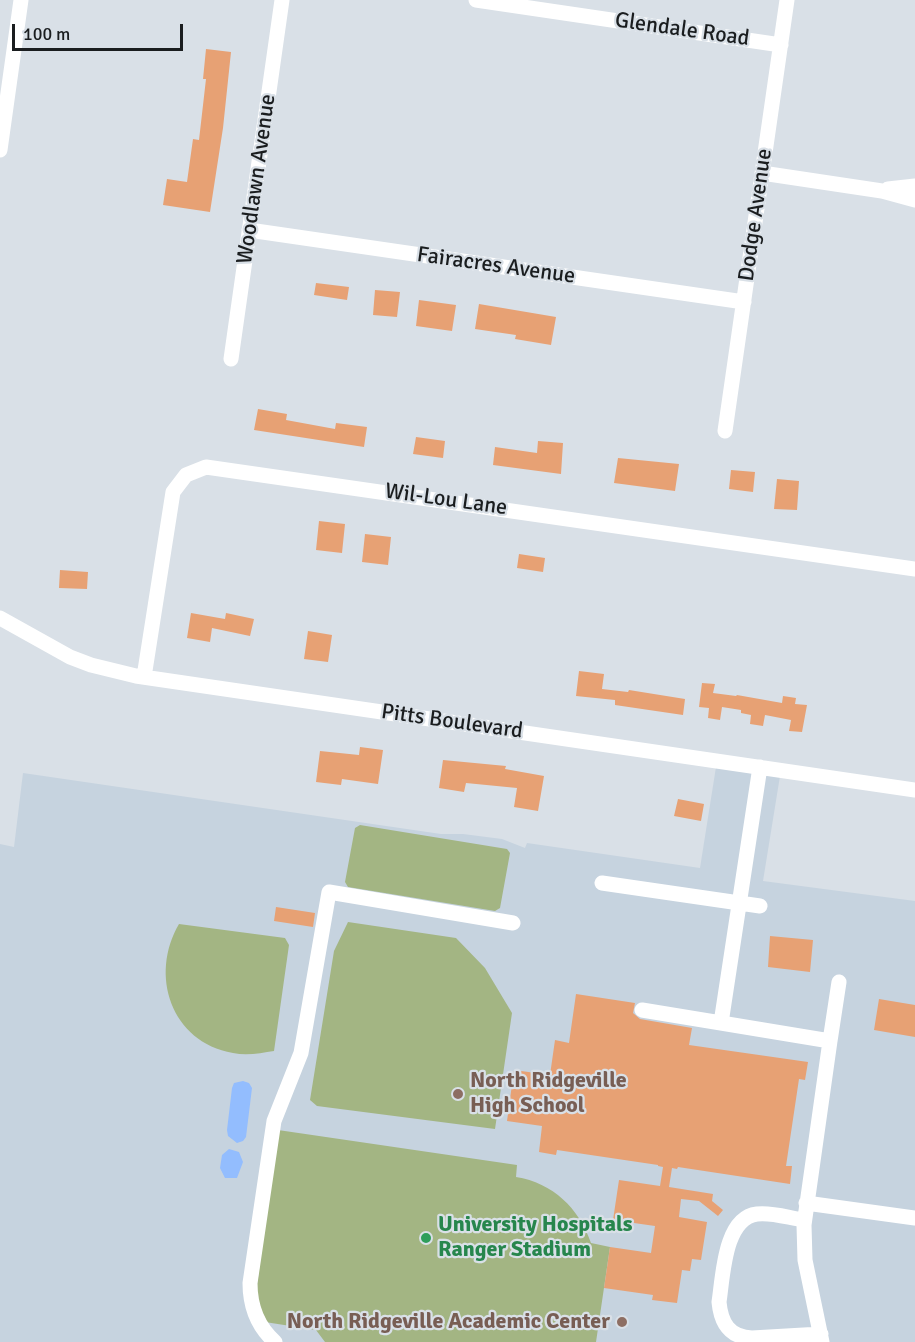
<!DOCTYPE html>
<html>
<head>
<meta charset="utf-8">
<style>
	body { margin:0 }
	#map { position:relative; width:915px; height:1342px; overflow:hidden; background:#d9e0e7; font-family:Signika,sans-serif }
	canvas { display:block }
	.scale { position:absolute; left:12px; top:24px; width:171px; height:27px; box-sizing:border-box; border:3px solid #1a1d1f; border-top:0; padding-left:8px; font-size:18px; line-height:21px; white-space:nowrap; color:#1a1d1f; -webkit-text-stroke:4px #d9e0e7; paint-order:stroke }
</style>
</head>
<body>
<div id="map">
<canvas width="915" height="1342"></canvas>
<div class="scale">100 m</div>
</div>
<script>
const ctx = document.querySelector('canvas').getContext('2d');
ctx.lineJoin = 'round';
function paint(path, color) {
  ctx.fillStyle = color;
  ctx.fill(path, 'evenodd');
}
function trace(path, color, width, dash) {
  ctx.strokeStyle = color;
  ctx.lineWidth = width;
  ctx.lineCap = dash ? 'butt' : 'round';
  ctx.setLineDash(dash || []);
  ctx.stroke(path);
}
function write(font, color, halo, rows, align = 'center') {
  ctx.font = font + ' Signika,sans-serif';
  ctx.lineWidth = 4.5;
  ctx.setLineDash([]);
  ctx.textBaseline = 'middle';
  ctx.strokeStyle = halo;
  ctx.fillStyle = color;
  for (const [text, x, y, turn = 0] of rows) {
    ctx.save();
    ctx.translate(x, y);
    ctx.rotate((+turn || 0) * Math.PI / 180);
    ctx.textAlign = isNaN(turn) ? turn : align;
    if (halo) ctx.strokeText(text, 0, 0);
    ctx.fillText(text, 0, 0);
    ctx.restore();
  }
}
paint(new Path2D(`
	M716,767l64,9 -17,105 152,20v441h-915v-498l14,3 9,-74 418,61h22l39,5 23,9 2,-5 173,25z`), '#c6d3df');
paint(new Path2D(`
	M360,825l147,24 3,4 -10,55 -5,3 -147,-24 -3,-5 10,-54z
	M348,922l108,16 29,30 27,45 -17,116 -178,-23 -7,-6 24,-149z
	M179,924l106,14 4,7 -15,106c-13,2 -27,5 -41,2 -62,-11 -84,-78 -54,-129z
	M278,1130l239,35 -1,12c37,6 63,31 75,66l19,4 -14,95h-271l-9,-12 -51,-8 -9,-30z`), '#a3b583');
paint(new Path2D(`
	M243,1081l6,2 3,5 -6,49 -3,4 -6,2 -9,-7 -1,-6 5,-42 2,-5z
	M229,1149l10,3 4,10 -6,16h-12l-5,-10 2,-13z`), '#93bdfe');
paint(new Path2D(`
	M206,49l25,3 -8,76 -13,84 -47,-7 4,-26 20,3 6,-43 6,1 7,-61h-3z
	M316,283l33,4 -2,13 -33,-5z
	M375,290l25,2 -3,25 -24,-2z
	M419,300l37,5 -4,26 -36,-5z
	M479,304l77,13 -5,28 -36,-6 1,-4 -41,-6z
	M258,409l29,5 -1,6 49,9 1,-6 31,4 -3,20 -110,-17z
	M416,437l29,4 -2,17 -30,-4z
	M538,441l25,2 -2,31 -68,-9 2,-18 42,6z
	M618,458l61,6 -4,27 -61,-8z
	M731,470l24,2 -2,20 -24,-3z
	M777,479l22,2 -2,29 -23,-1z
	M319,521l26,3 -3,29 -26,-3z
	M365,534l26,3 -3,28 -26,-3z
	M519,554l26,4 -2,14 -26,-4z
	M60,570l28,2 -1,17 -28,-1z
	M191,613l34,6 1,-6 28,6 -4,17 -38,-8 -2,14 -23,-4z
	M308,631l24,4 -4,27 -24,-3z
	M579,671l25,3 -2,15 26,3 1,-2 56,9 -2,16 -68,-10v-5l-39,-4z
	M702,683l13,1 -2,9 23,3 1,-1 45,8 1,-7 13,2 -1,6 12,1 -5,27 -13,-1 2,-11 -26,-5 -2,11 -13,-2 1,-9 -10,-2v-3l-19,-3 -2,13 -12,-2 1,-10 -10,-1z
	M360,747l23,3 -5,34 -36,-5 -1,6 -25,-3 4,-31 39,4z
	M443,760l63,6 -1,3 39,7 -6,35 -24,-4 3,-19 -51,-5 -2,9 -25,-4z
	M678,799l26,5 -3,17 -27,-5z
	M276,907l39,6 -2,14 -39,-6z
	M770,936l43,4 -3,32 -42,-5z
	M576,994l59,9 -2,10 7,6 52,9 -3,17 119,17 -3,18 -6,-1 -13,87h6l-2,18 -112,-17 -1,2 -5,-1 -3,19 44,7 -1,7 11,9 -5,6 -19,-15 -18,-2 -2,18 28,5 -6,38 -9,-1 -2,12 -8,-1 -5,33 -25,-3 1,-5 -49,-7 6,-41 41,6 4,-27 -42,-6 6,-40 41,6 3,-19 -5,-1v-1l-101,-15 -1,5 -17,-3 3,-26 -35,-5 7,-51 36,5 5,-35 14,3z
	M879,999l36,6v32l-41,-7z`), '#e7a174');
trace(new Path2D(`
	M476,0l305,45
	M0,150l21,-150
	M762,173l120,18 33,9
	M888,189l27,-3
	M249,230l495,72
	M231,359l51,-359
	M725,431l62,-431
	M0,618l70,39 21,8 45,11 779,114
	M144,677l29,-185 13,-17 20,-8 709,102
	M760,767l-39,256 109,18 -26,184 1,35 17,82
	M602,883l158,23
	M642,1010l79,13
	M830,1041l9,-59
	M806,1203l109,15
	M804,1220c-15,-2 -32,-8 -47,-6 -33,4 -34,63 -38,88 2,21 10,35 33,36l69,-4
	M275,1342c-18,-16 -25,-36 -25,-59l24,-162 27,-68 28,-161 184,31`), '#fff', 15);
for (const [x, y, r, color] of [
	[458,1094,6,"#8d6e63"],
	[426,1238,6,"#2e9e5b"],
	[622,1322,6,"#8d6e63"]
]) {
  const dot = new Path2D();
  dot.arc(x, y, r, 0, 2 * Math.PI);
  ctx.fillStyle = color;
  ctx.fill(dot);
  trace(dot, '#d9e0e7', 2);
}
write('22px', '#1a1d1f', '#d9e0e7', [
	["Glendale Road",682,30,8],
	["Woodlawn Avenue",257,179,-82],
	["Dodge Avenue",756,215,-82],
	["Fairacres Avenue",496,266,8],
	["Wil-Lou Lane",446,500,8],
	["Pitts Boulevard",452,722,8]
]);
write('bold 22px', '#785e54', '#d9e0e7', [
	["North Ridgeville",470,1081],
	["High School",470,1106],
	["North Ridgeville Academic Center",610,1322,"right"]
], 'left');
write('bold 22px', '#27864d', '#d9e0e7', [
	["University Hospitals",438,1225],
	["Ranger Stadium",438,1250]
], 'left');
</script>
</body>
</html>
